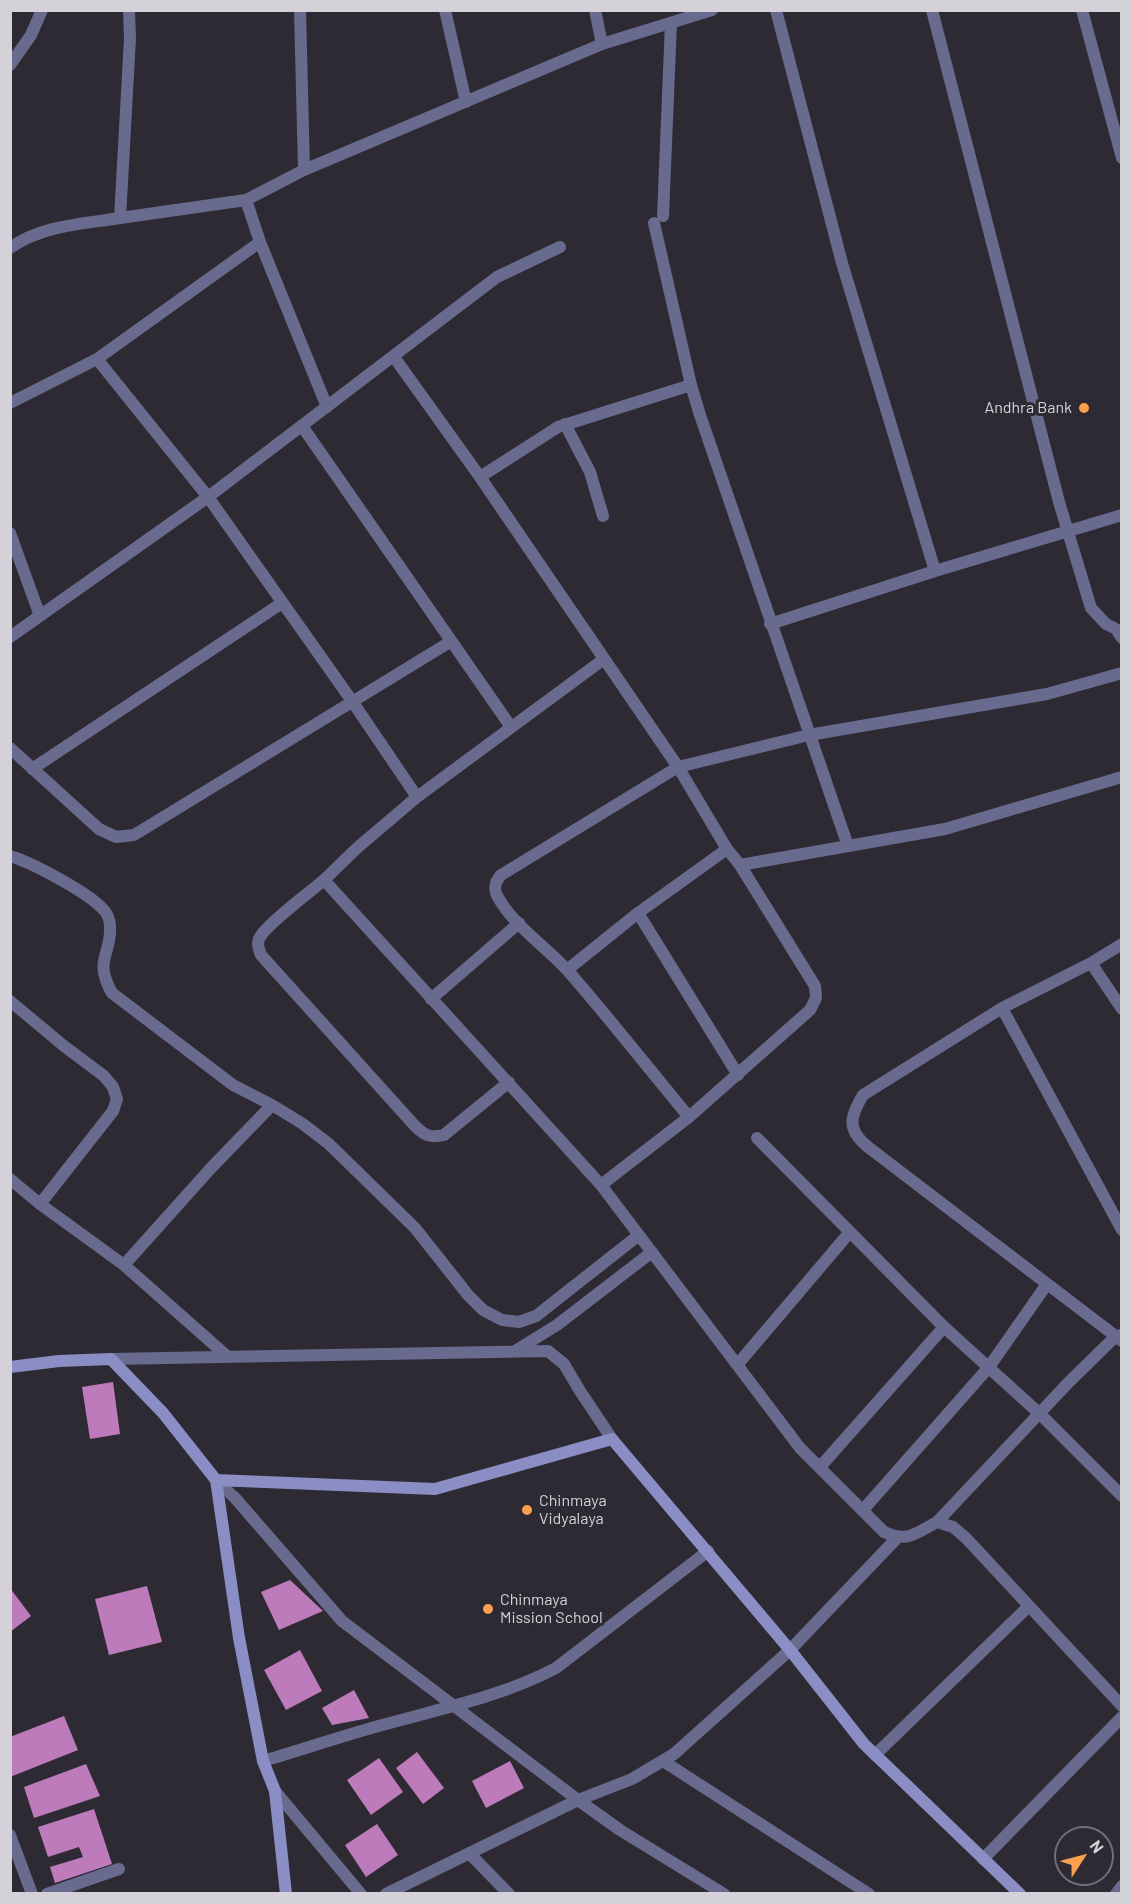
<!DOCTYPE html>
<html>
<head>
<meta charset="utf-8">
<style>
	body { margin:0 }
	#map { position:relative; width:1132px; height:1904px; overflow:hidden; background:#2e2a33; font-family:Barlow,sans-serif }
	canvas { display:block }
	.frame { position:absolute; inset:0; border:12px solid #d4d1d8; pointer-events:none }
	.north { position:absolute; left:1054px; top:1826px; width:60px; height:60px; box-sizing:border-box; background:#2e2a33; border:2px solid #706d75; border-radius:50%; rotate:54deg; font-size:16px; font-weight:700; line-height:24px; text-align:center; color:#d4d1d8 }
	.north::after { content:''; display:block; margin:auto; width:21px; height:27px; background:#f99f4d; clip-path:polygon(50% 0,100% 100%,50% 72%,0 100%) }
</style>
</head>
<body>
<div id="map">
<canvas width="1132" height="1904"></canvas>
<div class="frame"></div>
<div class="north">N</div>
</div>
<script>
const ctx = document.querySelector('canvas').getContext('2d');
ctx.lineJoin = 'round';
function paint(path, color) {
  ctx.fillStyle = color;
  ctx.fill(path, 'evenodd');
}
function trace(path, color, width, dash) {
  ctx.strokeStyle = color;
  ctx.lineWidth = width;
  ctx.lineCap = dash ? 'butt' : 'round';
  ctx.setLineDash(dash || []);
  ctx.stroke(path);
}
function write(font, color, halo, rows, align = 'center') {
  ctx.font = font + ' Barlow,sans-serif';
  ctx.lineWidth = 6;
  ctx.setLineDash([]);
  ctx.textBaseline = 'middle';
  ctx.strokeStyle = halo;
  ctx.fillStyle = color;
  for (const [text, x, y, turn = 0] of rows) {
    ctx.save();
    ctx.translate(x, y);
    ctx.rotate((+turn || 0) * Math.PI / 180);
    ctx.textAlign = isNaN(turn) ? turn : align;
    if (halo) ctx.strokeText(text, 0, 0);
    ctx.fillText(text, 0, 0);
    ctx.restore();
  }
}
paint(new Path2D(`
	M113,1382l7,52 -30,5 -8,-52z
	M290,1580l33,31 -44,19 -18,-38z
	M147,1586l15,56 -53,13 -14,-56z
	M10,1588l21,28 -21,16z
	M300,1650l22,41 -36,19 -22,-40z
	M354,1690l15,28 -37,7 -10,-17z
	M64,1716l14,34 -68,27v-40z
	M417,1752l27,36 -21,16 -27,-36z
	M379,1758l24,34 -32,23 -24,-35z
	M510,1761l14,27 -38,20 -14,-27z
	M86,1764l14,32 -66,22 -10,-31z
	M94,1809l18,55 -57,19 -5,-16 33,-10 -4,-10 -31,10 -10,-30z
	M377,1824l21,31 -32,22 -21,-32z`), '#be7bbc');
trace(new Path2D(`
	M445,10l21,92
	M595,10l7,34
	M776,10l66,253 93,308
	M932,10l127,492 32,106 15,16 10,5 6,9
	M1082,10l40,148
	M10,65l21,-30 11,-25
	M304,170l298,-126 110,-34
	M246,200l14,42 67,165
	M663,216l8,-193
	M120,218l126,-18 58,-30 -4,-160
	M654,223l37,162 9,30 148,431
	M10,248c32,-23 73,-24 110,-30l10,-180 -1,-28
	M394,357l86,120 198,290 49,82 13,16 75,121 1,12 -6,12 -121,107 -88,68
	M97,359l111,138 144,204 65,96 -60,51 -33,32 277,305 199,263 84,84c24,11 32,1 53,-10l16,5 13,11 156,168
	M10,403l87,-44 163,-117
	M565,424l25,48 13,44
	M302,426l209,301
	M480,477l78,-50 133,-42
	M10,533l30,83
	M770,624l165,-53 187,-56
	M10,637l198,-140 289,-220 63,-30
	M10,748l89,81 17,8 18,-2 316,-193
	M32,769l250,-166
	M417,797l187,-138
	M10,856c23,7 77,36 93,53 4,4 7,11 7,17 2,29 -17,33 2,67l121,92 39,20 31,19 26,20 86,84 53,67 15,15 19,10 17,2 17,-6 103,-81
	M740,865l205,-36 177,-52
	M324,880c-13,11 -58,45 -64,57 -4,7 -1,12 1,18l154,171c10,10 16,12 29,9l65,-53
	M638,913l100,162
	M1122,944l-31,19 -89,45 -139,87c-13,22 -17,34 5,52l254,194
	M1091,963l31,46
	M567,970l71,-57 89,-64
	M431,999l88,-76
	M10,1001l54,45 40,30 9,11 4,12 -4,12 -73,93
	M1002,1008l120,222
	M689,1117c-40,-48 -79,-98 -120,-145 -22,-25 -53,-44 -70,-73 -6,-9 -5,-16 2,-24l177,-108 131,-32 238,-41 75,-21
	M757,1138l187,189 96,87 82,82
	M10,1179l30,25 84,61 104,92
	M124,1265l87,-97 61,-63
	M515,1351l42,-26 95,-73
	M111,1359l437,-8 16,13 16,27 32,48
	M737,1365l113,-133
	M820,1467l124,-140
	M216,1480l19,18 107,123 236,179 42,30 104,64
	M863,1510l126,-143 58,-83
	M937,1522l131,-139 48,-47 6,-1
	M875,1755l154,-149
	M263,1761c41,-12 82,-26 123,-37 58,-16 117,-28 170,-56l152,-117
	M663,1761l206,133
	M275,1791l86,103
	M10,1835l22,59
	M469,1853l40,41
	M983,1859l139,-142
	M47,1894l72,-25
	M386,1894l192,-94 54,-21 42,-25 116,-104 107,-112
	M1116,1894l6,-8`), '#696b8e', 12);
trace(new Path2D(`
	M10,1367l49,-6 52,-2 52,54 53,67 23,158 24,123 12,30 11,103
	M216,1480l219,9 177,-50 178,211 74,94 156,150`), '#8b8ec5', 12);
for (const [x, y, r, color] of [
	[1084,408,6,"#f99f4d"],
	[527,1510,6,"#f99f4d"],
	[488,1609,6,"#f99f4d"]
]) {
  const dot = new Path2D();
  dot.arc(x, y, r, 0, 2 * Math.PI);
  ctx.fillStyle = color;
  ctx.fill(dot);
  trace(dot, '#2e2a33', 2);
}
write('16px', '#d4d1d8', '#2e2a33', [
	["Andhra Bank",1072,408,"right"],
	["Chinmaya",539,1501],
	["Vidyalaya",539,1519],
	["Chinmaya",500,1600],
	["Mission School",500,1618]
], 'left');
</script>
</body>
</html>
